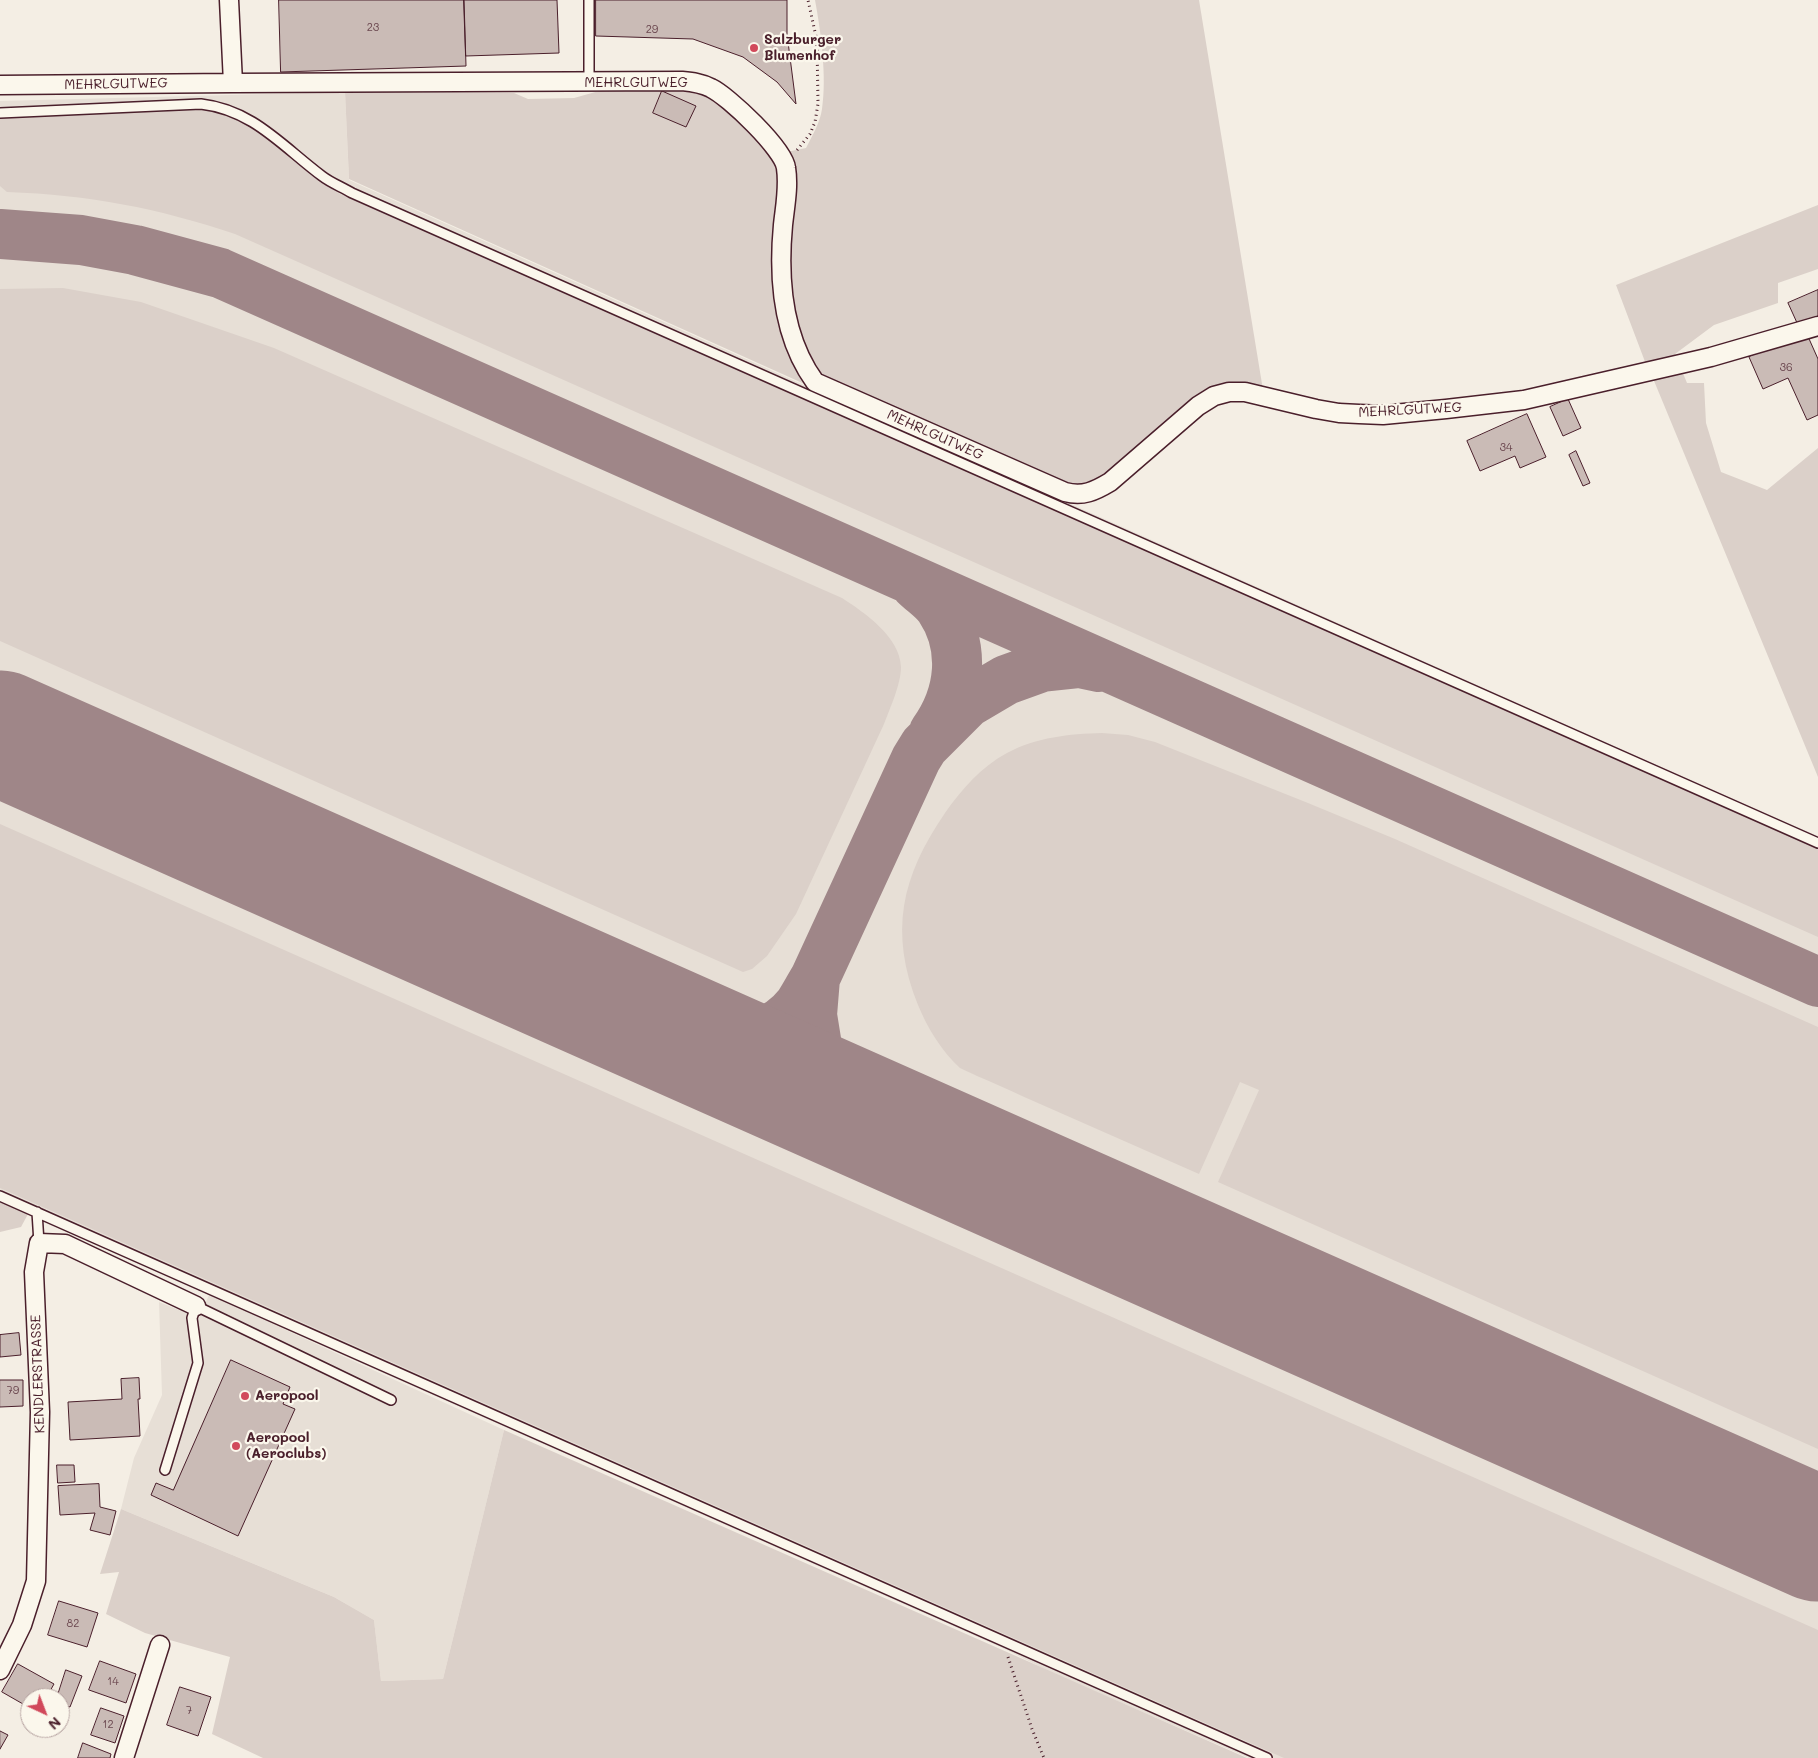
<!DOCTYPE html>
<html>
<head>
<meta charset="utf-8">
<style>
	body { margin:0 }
	#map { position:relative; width:1818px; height:1758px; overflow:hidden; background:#f4eee4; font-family:Mali,sans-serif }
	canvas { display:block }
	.north { position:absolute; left:20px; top:1688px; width:50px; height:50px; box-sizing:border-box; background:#fbf7ec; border:1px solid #b4a19f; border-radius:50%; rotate:137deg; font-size:14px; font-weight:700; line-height:20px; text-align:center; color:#4a1f2b }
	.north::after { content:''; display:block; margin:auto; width:18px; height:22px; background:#d1495b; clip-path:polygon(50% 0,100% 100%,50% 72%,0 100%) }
</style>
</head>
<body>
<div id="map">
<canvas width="1818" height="1758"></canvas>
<div class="north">N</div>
</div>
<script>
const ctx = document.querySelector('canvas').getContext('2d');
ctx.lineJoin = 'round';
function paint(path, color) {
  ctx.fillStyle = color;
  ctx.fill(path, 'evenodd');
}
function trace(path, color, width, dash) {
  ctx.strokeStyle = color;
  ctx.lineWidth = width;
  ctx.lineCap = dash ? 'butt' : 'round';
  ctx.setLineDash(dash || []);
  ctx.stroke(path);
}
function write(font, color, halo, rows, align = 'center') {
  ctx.font = font + ' Mali,sans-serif';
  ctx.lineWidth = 4.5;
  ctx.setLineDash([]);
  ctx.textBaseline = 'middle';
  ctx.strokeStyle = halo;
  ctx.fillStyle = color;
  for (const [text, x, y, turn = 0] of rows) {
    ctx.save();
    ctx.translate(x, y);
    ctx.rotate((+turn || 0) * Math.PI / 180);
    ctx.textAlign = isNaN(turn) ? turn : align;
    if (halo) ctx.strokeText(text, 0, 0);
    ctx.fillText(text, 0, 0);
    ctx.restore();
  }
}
paint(new Path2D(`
	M345,92l4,88 466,210 1003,447v921h-569l-199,-86 -45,-23 -741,-329 240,110 -61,249 -62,2 -7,-61 -40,-23 -213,-88 13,-51 28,-63 -3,-93 40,16 10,-23 -209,-94v-1100z`), '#e7dfd6');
paint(new Path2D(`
	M815,0h384l64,390 -22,-4 -123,85 -43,19 -266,-104 -460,-207 -4,-87 169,1 14,6 46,-1 25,-7 95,-1 18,7 37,31 23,27 34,-7c6,-12 14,-25 16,-39 5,-32 -1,-77 -7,-109z
	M204,110c55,8 90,57 136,84l1478,655v88l-1583,-703c-78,-26 -145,-39 -228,-42l-7,-6v-67l6,-3z
	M1818,205v64l-40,14v20l-64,22 -39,29 12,29h17l2,40 15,49 46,18 51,-42v329l-166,-401 -5,-9 -31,-82z
	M63,288l78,14 133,46 568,250c23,15 58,39 59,69 0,17 -11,41 -17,57l-88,190 -29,42 -15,13 -9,3 -743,-331v-352z
	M1102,733l26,2 27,7 153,61 87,36 423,188v422l-600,-267 41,-92 -19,-8 -41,92c-59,-26 -118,-52 -177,-78 -15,-7 -30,-14 -45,-20 -5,-3 -12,-5 -17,-8 -18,-16 -33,-41 -42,-63 -29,-73 -17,-128 27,-192 17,-24 36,-46 62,-60 30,-16 62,-19 95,-20z
	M0,824l1818,806v128h-534l-1284,-570z
	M0,1201l28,13 -7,13 -21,5z
	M504,1430l743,328h-984l-51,-24 18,-77 -85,-24 -39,-19 13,-42 -19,2 21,-65 213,88 40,23 7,61 62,-2z`), '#dbd0c9');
trace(new Path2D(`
	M0,234l81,6 54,10 85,23c533,237 1066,472 1598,709
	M915,584c8,8 19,15 25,24 26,39 21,86 -6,124
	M815,978l-3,37 5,31 9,29 19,26 28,20
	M705,1046c36,-5 71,-11 94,-41 6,-9 11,-19 16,-27l101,-219 8,-13 43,-43 39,-23 36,-13 38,-4 19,4`), '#9f8688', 50);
trace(new Path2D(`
	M0,733l1818,806`), '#9f8688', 125);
const building = new Path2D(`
	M279,0h185l2,66 -185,6z
	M464,0h93l2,53 -93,3z
	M596,0h191v34l9,70 -19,-22 -34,-25 -50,-18 -97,-3z
	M662,91l34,15 -10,21 -33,-14z
	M1818,290v26l-20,9 -10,-22z
	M1806,332l12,27v56l-11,5 -19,-42 -25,11 -14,-32z
	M1568,399l13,29 -18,8 -13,-29z
	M1527,414l19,43 -26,11 -5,-12 -35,15 -13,-30z
	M1576,451l14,32 -7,3 -14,-31z
	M19,1333l2,22 -21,2v-22z
	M231,1360l59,27 -7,17 12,5 -57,127 -87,-41 5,-12 17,7z
	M139,1378l1,21h-2l2,37 -70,4 -2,-38 54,-3 -1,-20z
	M0,1380h23v26l-23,1z
	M57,1465h17l1,17 -17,1z
	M99,1484l1,23 16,4 -6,24 -20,-5 5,-17 -35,2 -2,-29z
	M59,1601l39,12 -11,34 -39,-12z
	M100,1661l36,13 -10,29 -37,-13z
	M18,1664l36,20 -8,14h-16v10l-28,-16z
	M66,1670l16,6 -12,31 -10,-3v-6h-3z
	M180,1687l31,10 -13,39 -31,-11z
	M101,1708l23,8 -9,27 -24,-8z
	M0,1731l8,4 -8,14z
	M83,1743l28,11 -1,4h-32z`);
paint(building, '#cabbb6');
trace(building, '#4a1f2b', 1);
const lane = new Path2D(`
	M589,0v83
	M0,113l201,-9c52,6 81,42 121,72 9,7 20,11 30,17l1466,650
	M0,1196l1267,562
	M37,1212l2,31
	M165,1470l33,-107 -6,-45 4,-12 195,94`);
const street = new Path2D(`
	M229,0l4,83
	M0,85l233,-2 449,-2c10,1 20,2 29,7 17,8 73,61 75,80 3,19 -1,38 -3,57 -5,53 0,113 32,157l250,110c18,5 30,-1 45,-10l88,-76 16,-10 15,-4h16l71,17 23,4 20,1 24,1 63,-6 78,-9 187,-43 107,-31
	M0,1670l22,-45 14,-44 4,-169 -6,-140 5,-29 26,1 131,62
	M124,1758l36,-113`);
trace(lane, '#4a1f2b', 12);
trace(street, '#4a1f2b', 21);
trace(new Path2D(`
	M797,150l13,-16 5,-12 3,-18 -1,-63 -9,-41
	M1008,1657l24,72 12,29`), '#4a1f2b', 3, [1, 4]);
trace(lane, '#fbf7ec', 9);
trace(street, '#fbf7ec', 18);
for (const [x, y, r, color] of [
	[754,48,5,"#d1495b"],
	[245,1396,5,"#d1495b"],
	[236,1446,5,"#d1495b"]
]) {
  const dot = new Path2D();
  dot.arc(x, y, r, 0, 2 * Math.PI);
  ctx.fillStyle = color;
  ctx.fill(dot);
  trace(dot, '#fbf7ec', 2);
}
write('11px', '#6a464e', null, [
	["23",373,28],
	["29",652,30],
	["36",1786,368],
	["34",1506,448],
	["79",13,1391],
	["82",73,1624],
	["14",113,1682],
	["7",189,1711],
	["12",108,1725]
]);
write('bold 14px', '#4a1f2b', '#fbf7ec', [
	["Salzburger",764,40],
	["Blumenhof",764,56],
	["Aeropool",255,1396],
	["Aeropool",246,1438],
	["(Aeroclubs)",246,1454]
], 'left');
write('14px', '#4a1f2b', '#fbf7ec', [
	["MEHRLGUTWEG",636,83],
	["MEHRLGUTWEG",116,84,-1],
	["MEHRLGUTWEG",1410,410,-3],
	["MEHRLGUTWEG",935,435,24],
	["KENDLERSTRASSE",38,1374,-92]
]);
</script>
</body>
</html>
